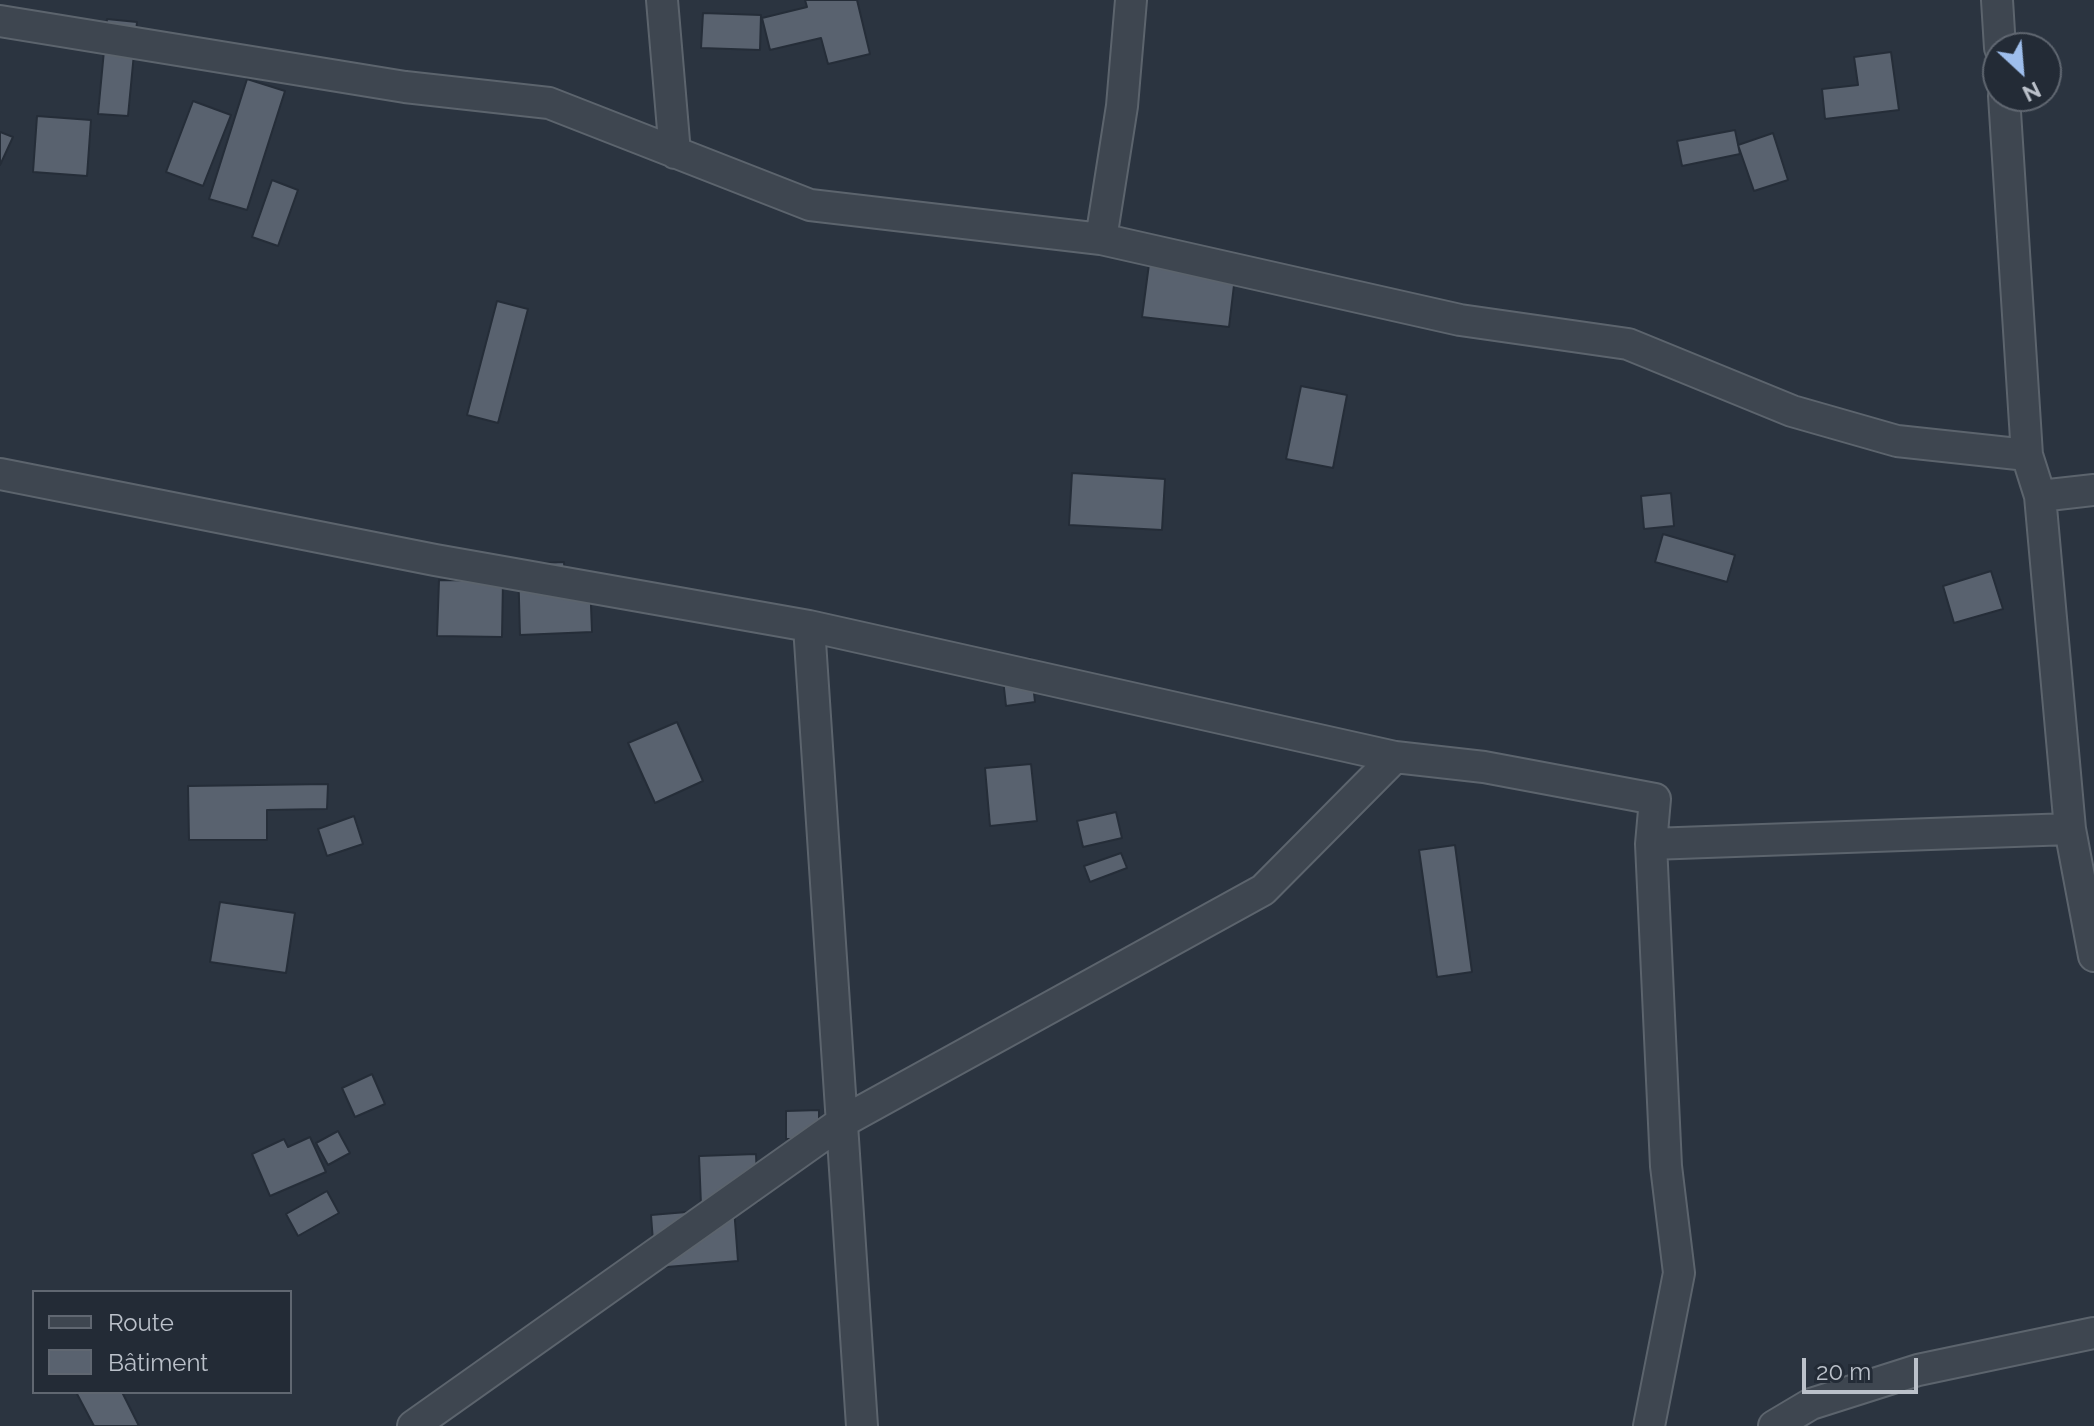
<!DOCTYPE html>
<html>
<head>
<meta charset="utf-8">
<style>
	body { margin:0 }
	#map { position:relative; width:2094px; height:1426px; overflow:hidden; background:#2b3440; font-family:Raleway,sans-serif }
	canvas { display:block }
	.legend { position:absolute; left:32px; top:1290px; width:260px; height:104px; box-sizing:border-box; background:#232b36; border:2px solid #606771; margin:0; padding:10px 14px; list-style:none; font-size:24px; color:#bbc1ca }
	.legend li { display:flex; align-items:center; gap:16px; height:40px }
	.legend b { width:40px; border:2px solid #606771 }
	.north { position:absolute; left:1982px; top:32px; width:80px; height:80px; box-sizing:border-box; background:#232b36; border:2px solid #606771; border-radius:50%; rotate:154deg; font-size:22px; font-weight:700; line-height:32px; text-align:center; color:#bbc1ca }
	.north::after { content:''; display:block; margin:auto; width:28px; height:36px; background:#9ebeec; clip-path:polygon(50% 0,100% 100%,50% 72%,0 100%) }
	.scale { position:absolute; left:1802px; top:1358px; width:116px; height:36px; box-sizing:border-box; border:4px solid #bbc1ca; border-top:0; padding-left:10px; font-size:24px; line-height:28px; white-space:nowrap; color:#bbc1ca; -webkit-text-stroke:6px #232b36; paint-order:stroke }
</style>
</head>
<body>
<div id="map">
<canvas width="2094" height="1426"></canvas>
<ul class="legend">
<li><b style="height:10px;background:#3e4650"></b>Route</li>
<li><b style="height:22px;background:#59626f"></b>Bâtiment</li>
</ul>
<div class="north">N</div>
<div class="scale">20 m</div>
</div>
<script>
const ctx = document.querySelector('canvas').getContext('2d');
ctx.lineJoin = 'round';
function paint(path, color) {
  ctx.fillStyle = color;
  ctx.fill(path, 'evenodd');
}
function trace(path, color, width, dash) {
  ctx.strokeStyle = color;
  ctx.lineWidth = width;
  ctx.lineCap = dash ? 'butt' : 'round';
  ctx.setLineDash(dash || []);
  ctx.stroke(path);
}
const building = new Path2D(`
	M805,0h52l13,54 -42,10 -7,-26 -51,12 -8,-32 45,-11z
	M703,13l58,2 -1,35 -59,-2z
	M107,19l30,3 -9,94 -30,-2z
	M1891,52l8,58 -74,9 -3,-30 36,-4 -4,-28z
	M247,79l38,12 -38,119 -38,-11z
	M193,101l38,14 -28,71 -37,-14z
	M37,116l54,4 -4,56 -54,-4z
	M1735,130l5,24 -58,12 -5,-25z
	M0,132l13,5 -13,28z
	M1773,133l15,47 -34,11 -16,-46z
	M272,180l26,10 -20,56 -26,-9z
	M1151,249l86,11 -8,67 -87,-10z
	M497,301l31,8 -30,114 -31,-8z
	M1301,386l46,9 -14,73 -47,-9z
	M1072,473l93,6 -3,51 -93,-5z
	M1671,493l3,33 -30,3 -3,-33z
	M1663,534l72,21 -8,27 -72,-20z
	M564,562l1,18 25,-1 2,53 -72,3 -2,-71z
	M1991,571l12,38 -49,14 -11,-37z
	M439,580l64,1 -1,56 -65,-1z
	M1030,658l5,44 -29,4 -5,-45z
	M677,722l26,59 -48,22 -27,-60z
	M1031,764l6,57 -47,5 -5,-58z
	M328,784l-1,25 -60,1v30h-78l-1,-54z
	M1116,812l6,26 -39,9 -6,-26z
	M354,816l9,28 -36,12 -9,-27z
	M1455,845l17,127 -35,5 -18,-127z
	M1121,853l6,15 -37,14 -6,-16z
	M220,902l75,11 -9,60 -76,-11z
	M372,1074l13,30 -30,13 -13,-29z
	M819,1110v29h-33v-28z
	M338,1131l12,22 -22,12 -12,-22z
	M310,1137l16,35 -56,24 -18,-42 32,-15 4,8z
	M756,1154l2,48 -57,3 -2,-49z
	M327,1191l12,22 -41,23 -12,-22z
	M734,1208l4,53 -83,7 -4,-53z
	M76,1392h46l17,34h-45z`);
paint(building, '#59626f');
trace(building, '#252d38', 2);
const minor = new Path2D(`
	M662,0l13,153
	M1997,0l3,48
	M0,21l405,66 144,16 261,102 291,34 359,81 168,24 164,67 105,30 130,14
	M2004,96l23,359 13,41 30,333 24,127
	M1101,239l21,-133 9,-106
	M0,474l435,86 374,66 586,131 89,10 171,32 -4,45 15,322 13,107 -30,153
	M2040,496l54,-6
	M809,626l53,800
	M1651,844l419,-15
	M413,1426l429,-304 421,-232 132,-133
	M1774,1426l37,-22 107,-34 176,-37`);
trace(minor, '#5c646d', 34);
trace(minor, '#3e4650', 30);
</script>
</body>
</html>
